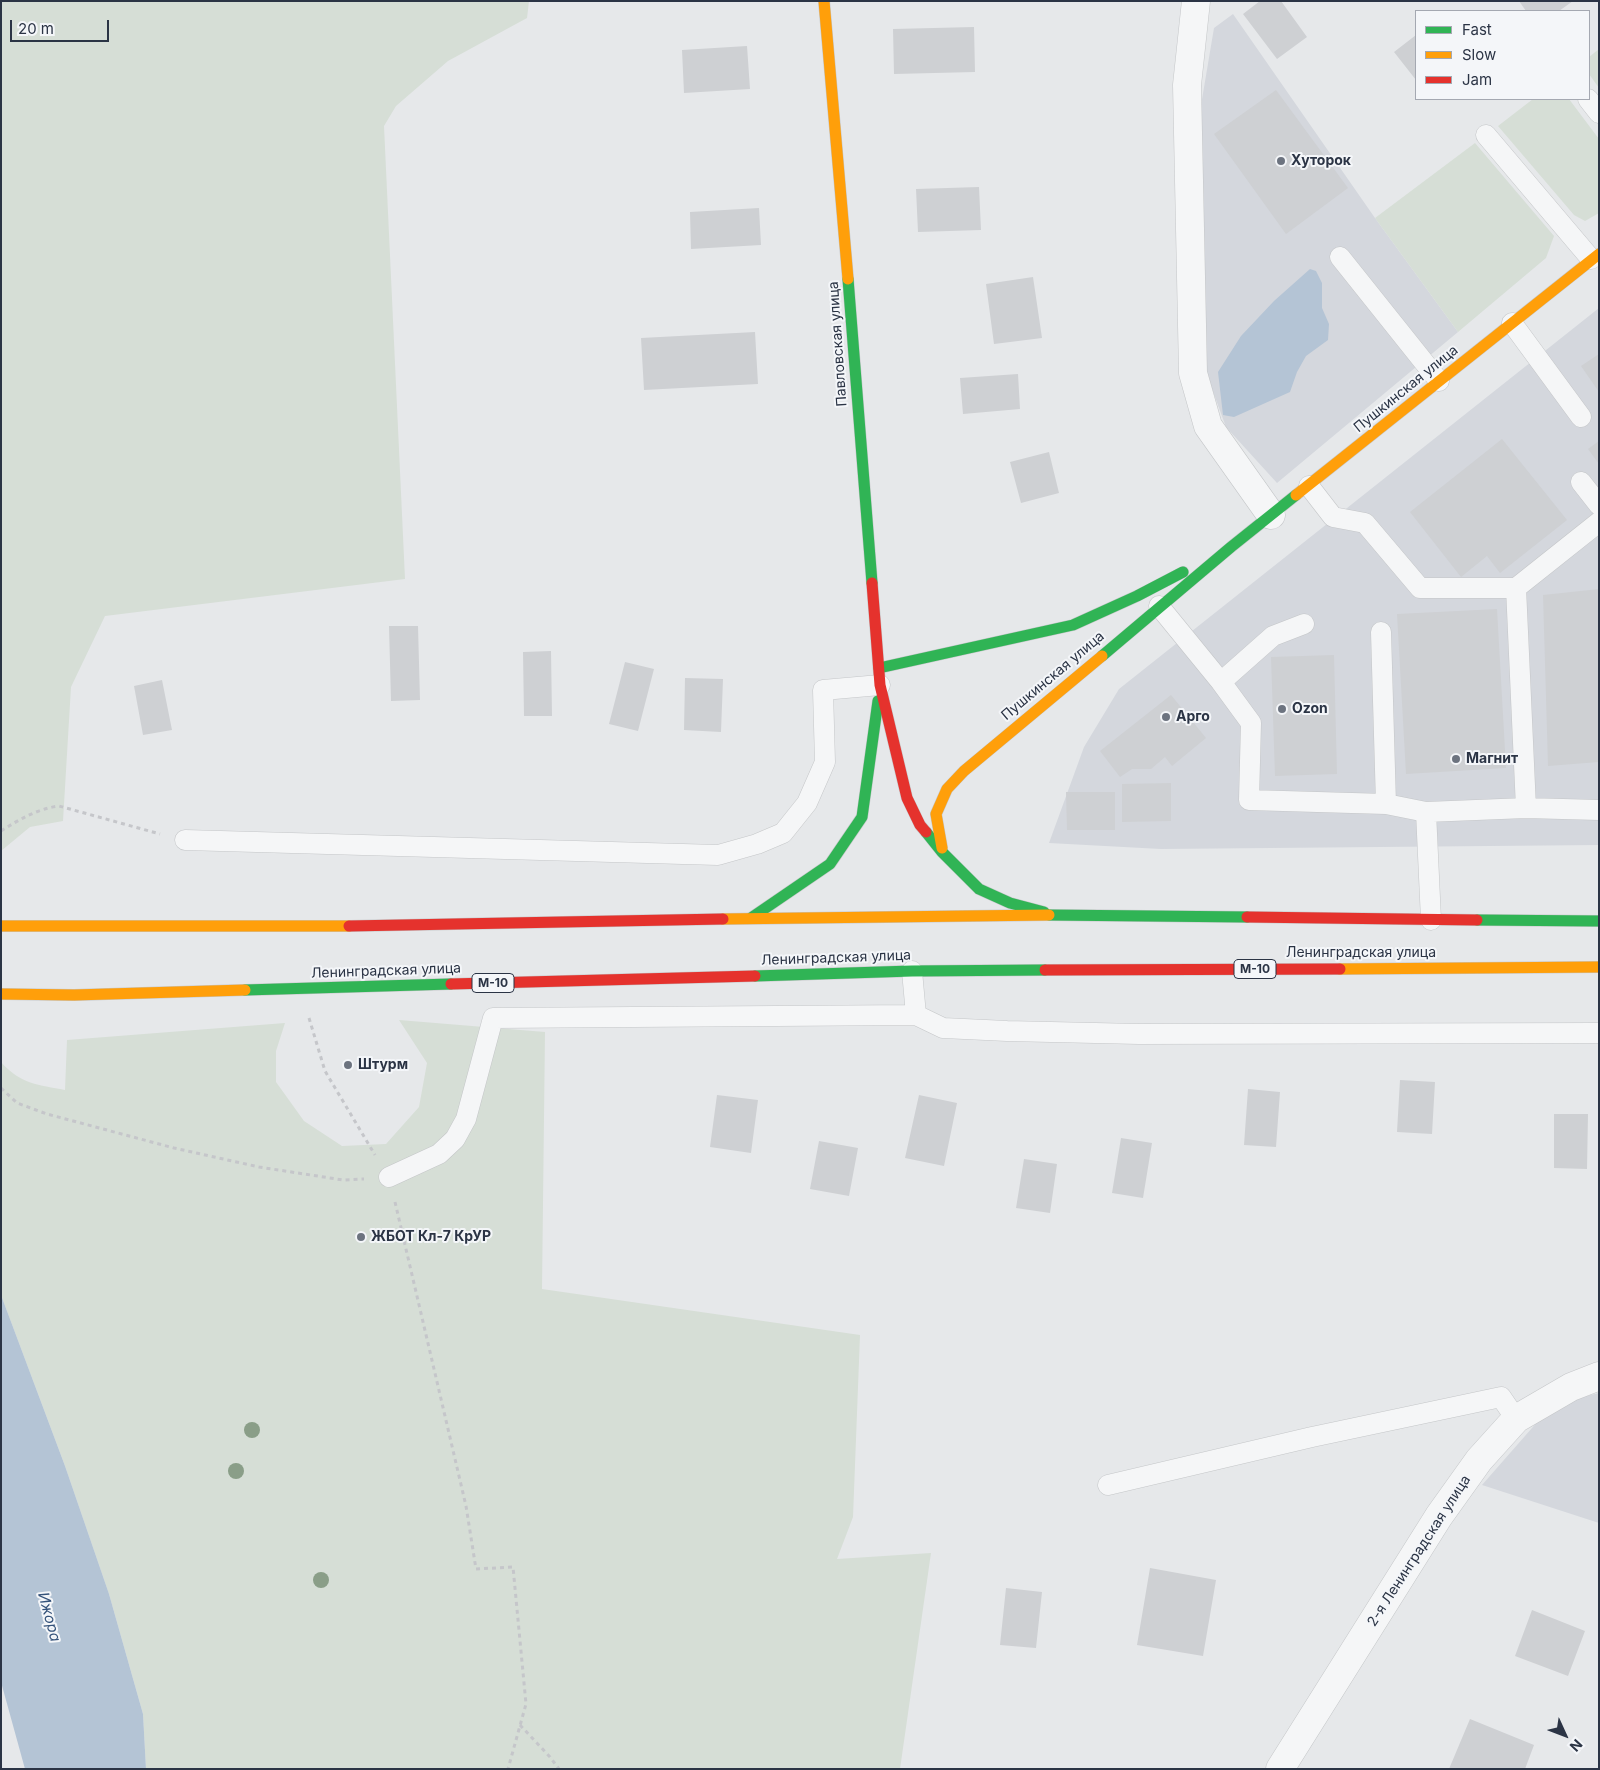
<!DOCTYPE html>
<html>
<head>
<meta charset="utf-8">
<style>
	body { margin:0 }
	#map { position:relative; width:1600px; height:1770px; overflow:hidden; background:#e6e8ea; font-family:Inter,sans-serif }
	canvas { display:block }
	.frame { position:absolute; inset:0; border:2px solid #2b3445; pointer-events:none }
	.legend { position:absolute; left:1415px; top:10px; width:175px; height:90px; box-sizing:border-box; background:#f4f6f9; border:1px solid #a4a8b1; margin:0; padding:6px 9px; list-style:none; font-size:15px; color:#2b3445 }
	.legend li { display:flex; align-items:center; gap:10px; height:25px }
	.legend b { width:25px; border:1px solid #a4a8b1 }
	.north { position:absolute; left:1540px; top:1710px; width:50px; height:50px; -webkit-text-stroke:4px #f4f6f9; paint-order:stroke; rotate:133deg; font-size:14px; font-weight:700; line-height:20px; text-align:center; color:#2b3445 }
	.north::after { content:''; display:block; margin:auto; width:18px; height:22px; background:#2b3445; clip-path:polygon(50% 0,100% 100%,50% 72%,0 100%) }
	.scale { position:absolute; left:10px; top:20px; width:99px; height:22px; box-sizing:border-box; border:2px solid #2b3445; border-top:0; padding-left:6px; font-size:15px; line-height:18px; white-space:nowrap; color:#2b3445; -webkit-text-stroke:4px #f4f6f9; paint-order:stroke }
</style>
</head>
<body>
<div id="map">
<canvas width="1600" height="1770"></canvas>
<div class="frame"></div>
<ul class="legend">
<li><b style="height:6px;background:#30b455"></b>Fast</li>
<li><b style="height:6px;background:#ff9f0a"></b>Slow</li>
<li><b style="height:6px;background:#e5322d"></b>Jam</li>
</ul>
<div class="north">N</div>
<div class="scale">20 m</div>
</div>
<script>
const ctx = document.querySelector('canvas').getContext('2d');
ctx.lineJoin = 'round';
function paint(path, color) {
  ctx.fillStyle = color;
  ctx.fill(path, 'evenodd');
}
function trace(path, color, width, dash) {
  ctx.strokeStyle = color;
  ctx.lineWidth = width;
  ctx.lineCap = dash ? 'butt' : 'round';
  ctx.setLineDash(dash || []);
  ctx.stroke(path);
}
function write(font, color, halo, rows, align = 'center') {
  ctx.font = font + ' Inter,sans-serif';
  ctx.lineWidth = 4;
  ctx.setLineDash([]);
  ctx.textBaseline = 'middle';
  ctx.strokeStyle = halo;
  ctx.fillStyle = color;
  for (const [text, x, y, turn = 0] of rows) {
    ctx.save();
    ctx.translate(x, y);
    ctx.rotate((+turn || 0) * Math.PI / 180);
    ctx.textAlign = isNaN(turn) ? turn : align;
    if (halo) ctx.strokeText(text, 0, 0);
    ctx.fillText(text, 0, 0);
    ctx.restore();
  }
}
paint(new Path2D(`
	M1233,14l142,204 83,114 -181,151 -51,-56 -19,-52 -10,-246 17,-101z
	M1599,308v537l-438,4 -112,-6 35,-96 35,-58z
	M1599,1393v130l-117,-38 57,-65 30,-20z`), '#d4d7dd');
paint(new Path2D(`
	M1,1h528l-2,17 -79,43 -52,45 -12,20 21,453 -300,37 -34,71 -8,134 -33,6 -29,24z
	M1599,49v39l-10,-14v-17z
	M1533,99h36l30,40v74l-14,8 -11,-6 -76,-89z
	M1475,143l79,93 -8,22 -88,74 -83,-114z
	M399,1020l146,12 -3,257 318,46 -7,182 -16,42 94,-6 -31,216h-754l-3,-55 -34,-120 -44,-128 -64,-171v-233c19,22 38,23 64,28l2,-50 218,-17 -9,28v31l28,39 38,25 44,-2 33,-37 8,-44z`), '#d6ded6');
paint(new Path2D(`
	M1310,269l6,2 6,12v25l7,16 -1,16 -22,16 -9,16 -7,20 -56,25 -11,-2 -5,-43 23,-36 33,-35z
	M1,1295l64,171 44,128 34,120 3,55h-121l-24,-87z`), '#b4c4d5');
paint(new Path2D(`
	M1260,1h21l26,36 -30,22 -34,-45z
	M1519,1h54l-14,10h-33z
	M974,27l1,45 -81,2 -1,-45z
	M1416,35v45l-22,-28z
	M747,46l3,43 -66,4 -2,-43z
	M1276,90l72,98 -62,46 -72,-100z
	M979,187l2,43 -63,2 -2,-43z
	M759,208l2,37 -70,4 -1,-37z
	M1033,277l9,61 -48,6 -8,-60z
	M755,332l3,52 -114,6 -3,-52z
	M1599,354v38l-18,-26z
	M1018,374l2,35 -57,5 -3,-36z
	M1502,439l65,81 -67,53 -13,-17 -26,21 -51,-65z
	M1599,441v23l-11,-15z
	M1049,452l10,41 -38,10 -11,-41z
	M1599,589v173l-51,4 -5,-171z
	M1497,609l9,159 -100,6 -9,-160z
	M389,626h29l2,74 -29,1z
	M551,651l1,65h-28l-1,-64z
	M1334,655l3,119 -62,2 -4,-119z
	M625,662l29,7 -16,62 -29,-7z
	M685,678l38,1 -2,53 -37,-2z
	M162,680l10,50 -29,5 -9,-49z
	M1171,695l35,43 -34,28 -7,-9 -14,12h-19l-12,8 -20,-26z
	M1171,783v38l-49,1v-38z
	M1066,792h49v38h-48z
	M1400,1080l35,2 -3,52 -35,-2z
	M1248,1089l32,3 -4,55 -32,-2z
	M717,1095l41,5 -7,53 -41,-6z
	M919,1095l38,8 -13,63 -39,-8z
	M1554,1114h34l-1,55 -33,-1z
	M1121,1138l31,5 -9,55 -31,-5z
	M819,1141l39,7 -9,48 -39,-7z
	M1024,1159l33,5 -7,49 -34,-5z
	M1150,1568l66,12 -13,76 -66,-11z
	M1006,1588l36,4 -6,56 -36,-3z
	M1532,1610l53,21 -17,45 -53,-20z
	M1470,1719l64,26 -9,24h-76z`), '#ced0d3');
const lane = new Path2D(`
	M1588,99l11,14
	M1486,135l105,124
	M1340,257l99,124
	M1512,323l69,94
	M1581,482l18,23
	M1309,486l24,31 32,6 55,65h96l10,220
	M1516,588l83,-66
	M1159,606l62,76 30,41 -2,77 137,4 40,8 100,-4 73,2
	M1381,632l5,172
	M1221,682l52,-46 31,-12
	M1426,812l5,108
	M185,840l533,15 39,-11 26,-11 24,-30 18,-41 -2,-72 57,-5
	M916,1015l27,13 64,3 132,3 460,-1
	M389,1177l50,-23 16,-15 11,-20 27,-101 423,-3 -4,-44
	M1108,1485l204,-48 189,-40 15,22`);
const street = new Path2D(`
	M1196,1l-9,84 6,288 15,53 63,89
	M1280,1769l159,-253 40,-56 37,-41 55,-32 28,-11`);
const fast = new Path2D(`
	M848,279l24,304
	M1102,656l129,-109 65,-52
	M879,668l194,-43 64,-29 46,-24
	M926,832l16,20 37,37 31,14 34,9
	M1049,915l198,2
	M751,918l79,-54 32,-47 16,-116
	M1477,920l122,1
	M755,976l157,-5 133,-1
	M245,990l206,-6`);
const slow = new Path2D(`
	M824,1l24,278
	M1296,495l303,-241
	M942,848l-6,-34 11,-25 17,-18 138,-115
	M723,919l326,-4
	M1,926h348
	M1340,969l259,-2
	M1,994l73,1 171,-5`);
const jam = new Path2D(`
	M872,583l8,102 27,113 13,27 6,7
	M1247,917l230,3
	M349,926l374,-7
	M1045,970l295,-1
	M451,984l304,-8`);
trace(lane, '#c4c6c8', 21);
trace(street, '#c4c6c8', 29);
trace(fast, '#c4c6c8', 12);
trace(slow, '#c4c6c8', 12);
trace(jam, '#c4c6c8', 12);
trace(new Path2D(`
	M1,831c19,-12 36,-22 58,-25l101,28
	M309,1018l16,53 50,84
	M1,1088l16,15 30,11 127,34 85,19 84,13 21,-1
	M395,1202l71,304 10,63 37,-2 13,137 -18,65
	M520,1725l30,32 9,12`), '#c5c6ca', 3, [4, 4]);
trace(lane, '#f5f6f7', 20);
trace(street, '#f5f6f7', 28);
trace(fast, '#30b455', 11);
trace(slow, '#ff9f0a', 11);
trace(jam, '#e5322d', 11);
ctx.fillStyle = '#8a9e88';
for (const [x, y] of [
	[252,1430],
	[236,1471],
	[321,1580]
]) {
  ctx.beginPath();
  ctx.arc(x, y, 8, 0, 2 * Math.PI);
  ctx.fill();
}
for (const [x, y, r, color] of [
	[1281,161,5,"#6c737f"],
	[1282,709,5,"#6c737f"],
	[1166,717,5,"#6c737f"],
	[1456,759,5,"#6c737f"],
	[348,1065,5,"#6c737f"],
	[361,1237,5,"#6c737f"]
]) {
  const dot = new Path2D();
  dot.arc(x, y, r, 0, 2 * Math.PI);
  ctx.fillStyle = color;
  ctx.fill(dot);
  trace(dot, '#f4f6f9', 2);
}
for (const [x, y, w] of [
	[1255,969,42],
	[493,983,42]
]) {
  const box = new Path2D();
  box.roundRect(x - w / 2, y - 9.5, w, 19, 4);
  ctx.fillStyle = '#f4f6f9';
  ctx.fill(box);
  trace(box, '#2b3445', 1);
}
write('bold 12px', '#2b3445', null, [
	["М-10",1255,969],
	["М-10",493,983]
]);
write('bold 14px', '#2b3445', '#f4f6f9', [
	["Хуторок",1291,161],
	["Ozon",1292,709],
	["Арго",1176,717],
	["Магнит",1466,759],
	["Штурм",358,1065],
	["ЖБОТ Кл-7 КрУР",371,1237]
], 'left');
write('14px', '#2b3445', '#f4f6f9', [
	["Павловская улица",838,344,-94],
	["Пушкинская улица",1406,389,-39],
	["Пушкинская улица",1053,676,-40],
	["Ленинградская улица",1361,953],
	["Ленинградская улица",836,958,-2],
	["Ленинградская улица",386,971,-2],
	["2-я Ленинградская улица",1419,1551,-57]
]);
write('italic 15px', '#34527a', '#f4f6f9', [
	["Ижора",49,1617,75]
]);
</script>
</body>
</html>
